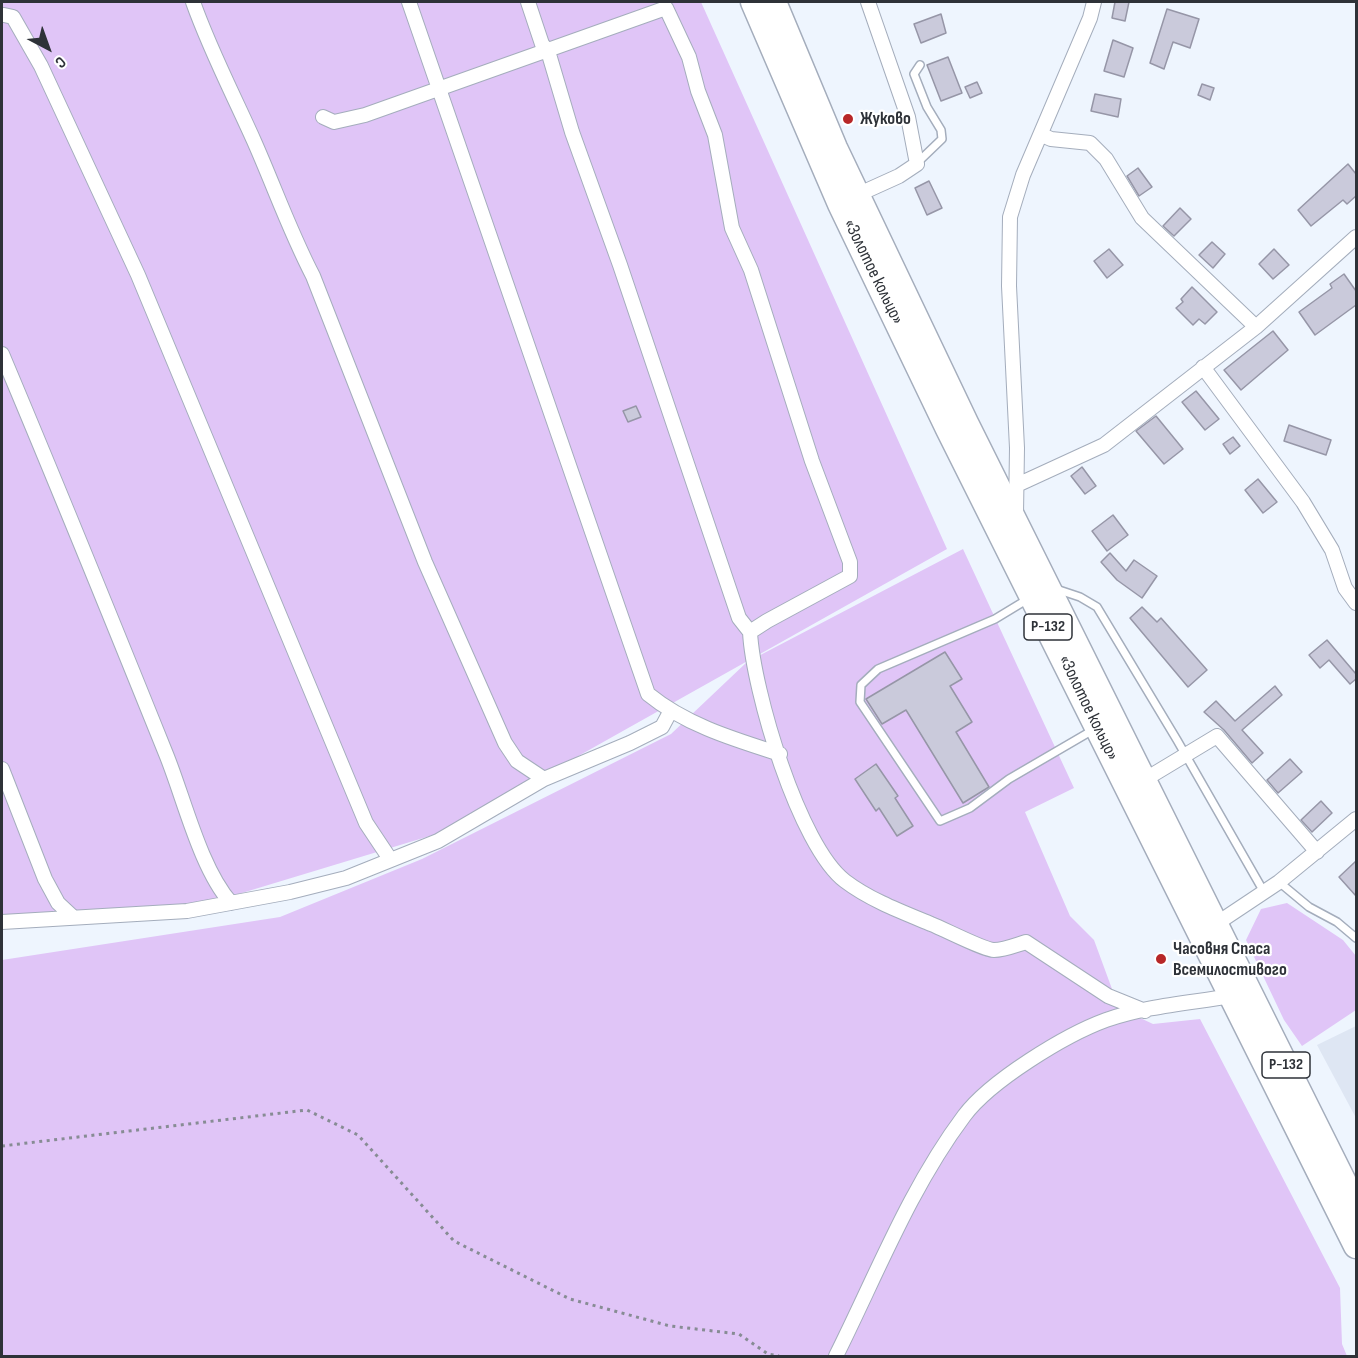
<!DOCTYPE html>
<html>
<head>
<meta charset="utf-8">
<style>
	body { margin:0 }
	#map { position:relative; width:1358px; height:1358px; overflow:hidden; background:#eef5fe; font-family:"Sofia Sans Condensed",sans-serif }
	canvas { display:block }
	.frame { position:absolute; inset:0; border:3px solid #2e3238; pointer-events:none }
	.north { position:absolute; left:18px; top:18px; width:60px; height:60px; -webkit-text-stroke:4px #fff; paint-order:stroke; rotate:139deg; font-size:16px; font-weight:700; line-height:24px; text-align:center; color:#2e3238 }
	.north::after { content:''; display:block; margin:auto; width:21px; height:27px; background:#2e3238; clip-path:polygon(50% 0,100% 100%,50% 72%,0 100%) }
</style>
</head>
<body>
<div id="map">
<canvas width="1358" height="1358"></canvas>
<div class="frame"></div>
<div class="north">С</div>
</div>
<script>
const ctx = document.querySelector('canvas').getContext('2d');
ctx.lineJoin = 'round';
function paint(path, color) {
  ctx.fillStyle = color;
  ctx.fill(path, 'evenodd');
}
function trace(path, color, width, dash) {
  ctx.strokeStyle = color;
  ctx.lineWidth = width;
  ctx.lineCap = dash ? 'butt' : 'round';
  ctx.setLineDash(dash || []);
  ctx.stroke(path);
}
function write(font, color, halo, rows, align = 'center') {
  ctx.font = font + ' "Sofia Sans Condensed",sans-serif';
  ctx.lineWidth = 4.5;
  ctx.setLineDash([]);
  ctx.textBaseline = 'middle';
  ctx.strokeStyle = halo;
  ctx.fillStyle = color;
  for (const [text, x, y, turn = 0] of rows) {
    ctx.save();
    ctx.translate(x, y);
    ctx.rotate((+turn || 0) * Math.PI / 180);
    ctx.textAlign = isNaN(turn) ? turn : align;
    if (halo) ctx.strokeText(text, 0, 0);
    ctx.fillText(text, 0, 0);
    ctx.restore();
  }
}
paint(new Path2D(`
	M1356,1026v92l-39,-73z`), '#dee6f3');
paint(new Path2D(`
	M2,2h699l246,547 -504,283 -244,74 -197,11z
	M963,549l111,239 -49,24 45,104 24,24 25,68 34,16 47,-5 140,269 2,56 5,12h-1345v-396l278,-43 142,-58 249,-125 76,-72z
	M1287,903l56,37 13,16v54l-54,36 -18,-26 -38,-80 15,-31z`), '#e0c5f7');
const building = new Path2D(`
	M1115,2h14l-4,19 -13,-3z
	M1167,9l32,10 -9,29 -17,-6 -9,27 -14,-6z
	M941,14l5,19 -25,10 -7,-19z
	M1113,40l20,8 -9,29 -20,-6z
	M948,57l14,36 -21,8 -14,-36z
	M977,82l5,11 -12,5 -5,-11z
	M1202,84l12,4 -4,12 -12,-5z
	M1095,94l26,5 -3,18 -27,-6z
	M1348,164l8,10v22l-9,8 -4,-4 -32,26 -13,-16z
	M1138,168l14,19 -13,9 -12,-20z
	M929,181l13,27 -15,7 -12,-27z
	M1180,208l11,11 -17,17 -11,-10z
	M1212,242l13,12 -12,14 -14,-13z
	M1109,249l14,16 -16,13 -13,-17z
	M1274,249l15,16 -16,14 -14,-15z
	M1344,274l12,17v14l-41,30 -16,-23 33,-24 -2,-4z
	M1192,287l25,25 -12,12 -6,-5 -6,6 -17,-17 7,-6 -2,-3z
	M1273,331l15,19 -47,40 -17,-20z
	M1196,391l23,28 -14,11 -23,-28z
	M636,406l5,11 -13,5 -5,-11z
	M1156,416l27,33 -19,15 -28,-33z
	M1289,425l42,15 -5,15 -42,-14z
	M1233,437l7,9 -10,8 -7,-10z
	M1082,467l14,19 -11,8 -14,-18z
	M1258,479l19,23 -14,11 -18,-23z
	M1113,515l15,20 -21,16 -15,-20z
	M1110,553l16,18 8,-11 23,16 -15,22 -25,-18 -16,-18z
	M1142,607l15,15 4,-4 46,52 -19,17 -58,-69z
	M1327,640l29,34v5l-6,5 -21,-24 -9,8 -11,-13z
	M945,652l17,27 -12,7 22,36 -16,10 33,55 -26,16 -57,-93 -24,14 -16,-25z
	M1275,686l7,9 -40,35 21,23 -11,10 -28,-33 -20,-18 12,-11 19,20z
	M1290,759l12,13 -24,21 -11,-13z
	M876,764l22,32 -3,2 18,28 -16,10 -18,-28 -3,3 -21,-32z
	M1321,801l11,12 -20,19 -11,-12z
	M1356,861v35l-17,-19z`);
paint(building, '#cacadb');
trace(building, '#9696a7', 1.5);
const lane = new Path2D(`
	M917,163l25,-24 -1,-9 -14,-23 -13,-33 6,-9
	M1056,589l24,8 17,10 80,133 87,152
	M1028,599l-33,20 -117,50 -17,16 -1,17 80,119 30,-13 39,-29 84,-49
	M1279,882l30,25 28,15 19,16`);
const street = new Path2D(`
	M193,2c17,48 40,92 61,139 20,45 36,91 59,135l112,286 80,181 12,18 27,18
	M409,2l239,692c38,31 85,45 132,60
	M528,2l14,42 6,7 24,81 48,133 119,353 11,14
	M4,15l9,2 28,49 97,209 228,548 24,36
	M323,117l11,5 31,-7 301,-107 23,49 9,34 17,44 17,93 19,42 61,191 38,101v14l-83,45 -17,11c3,58 49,214 95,249 25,19 57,31 86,43 13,5 53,26 63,26 10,0 22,-5 32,-8l82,54 37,15
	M1042,135l9,4 39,4 16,16 36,59 114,109
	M857,195l42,-19 18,-12 -9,-47 -40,-115
	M2,354c56,133 110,266 164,400 18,44 34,114 65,149
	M1203,367l100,135 29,48 13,38 11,15
	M1017,485l87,-40 152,-118 100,-90
	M1016,514l1,-66 -8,-162 1,-69 13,-42 67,-157 4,-16
	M2,769l43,110 13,24 15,14
	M1144,780l73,-44 100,116
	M2,922l185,-11 103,-19 56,-14 92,-37 106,-62 86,-36 32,-16 8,-15
	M1216,924l63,-42 77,-63
	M836,1356c40,-80 74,-168 128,-240 26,-35 101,-81 142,-96 40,-14 84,-17 125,-24`);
const highway = new Path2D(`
	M753,2l87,202 108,225 408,817
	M774,2l61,146 131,275 390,783`);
trace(lane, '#a4adbc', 10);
trace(street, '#a4adbc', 16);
trace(highway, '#a4adbc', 27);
trace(new Path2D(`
	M2,1146l305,-36 51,25 96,106 116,58 100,27 69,8 29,20 11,2`), '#878c94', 3, [3, 4.5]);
trace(lane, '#fff', 7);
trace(street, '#fff', 14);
trace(highway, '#fff', 24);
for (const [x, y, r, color] of [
	[848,119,6,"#b72728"],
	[1161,959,6,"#b72728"]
]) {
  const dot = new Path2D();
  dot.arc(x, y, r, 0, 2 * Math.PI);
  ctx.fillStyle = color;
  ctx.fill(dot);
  trace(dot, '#fff', 2);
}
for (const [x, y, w] of [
	[1048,627,48],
	[1286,1065,48]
]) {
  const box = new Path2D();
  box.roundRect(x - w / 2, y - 13, w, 26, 4.5);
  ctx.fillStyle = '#fff';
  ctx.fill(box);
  trace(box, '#2e3238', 1.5);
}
write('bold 16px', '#2e3238', null, [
	["Р-132",1048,627],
	["Р-132",1286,1065]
]);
write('bold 18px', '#2e3238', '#fff', [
	["Жуково",860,119],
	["Часовня Спаса",1173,949],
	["Всемилостивого",1173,970]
], 'left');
write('18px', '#2e3238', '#fff', [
	["«Золотое кольцо»",873,272,64],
	["«Золотое кольцо»",1088,708,64]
]);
</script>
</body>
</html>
